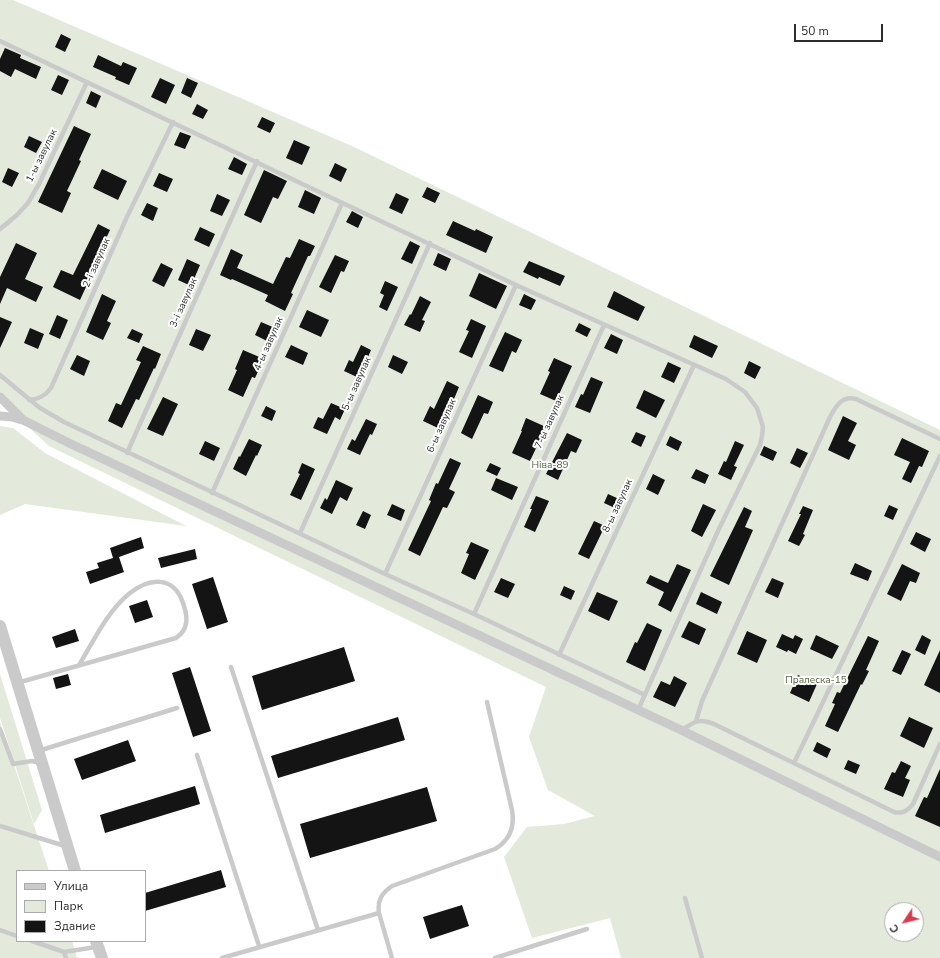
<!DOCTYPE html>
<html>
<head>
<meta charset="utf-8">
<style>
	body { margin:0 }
	#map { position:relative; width:940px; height:958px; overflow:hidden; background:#fff; font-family:"Nunito Sans",sans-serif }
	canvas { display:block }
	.legend { position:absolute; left:16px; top:870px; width:130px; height:72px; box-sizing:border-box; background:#fff; border:1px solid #ababab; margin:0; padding:5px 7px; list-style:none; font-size:12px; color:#2d2d2d }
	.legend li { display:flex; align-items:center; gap:8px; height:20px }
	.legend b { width:20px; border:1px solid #ababab }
	.north { position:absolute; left:884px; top:902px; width:40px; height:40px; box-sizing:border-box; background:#fff; border:1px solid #ababab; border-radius:50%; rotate:235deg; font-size:11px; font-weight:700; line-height:16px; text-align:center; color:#2d2d2d }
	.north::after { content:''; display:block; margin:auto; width:14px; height:18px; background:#d83b4d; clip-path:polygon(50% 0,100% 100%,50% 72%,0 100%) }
	.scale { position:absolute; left:794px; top:24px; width:89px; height:18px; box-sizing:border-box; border:2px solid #2d2d2d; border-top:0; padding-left:5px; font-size:12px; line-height:14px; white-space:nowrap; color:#2d2d2d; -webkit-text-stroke:3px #fff; paint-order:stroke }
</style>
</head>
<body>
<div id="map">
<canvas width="940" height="958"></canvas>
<ul class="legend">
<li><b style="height:5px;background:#cacaca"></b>Улица</li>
<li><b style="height:11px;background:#e3e9db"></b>Парк</li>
<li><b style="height:11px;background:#141414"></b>Здание</li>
</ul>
<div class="north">С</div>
<div class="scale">50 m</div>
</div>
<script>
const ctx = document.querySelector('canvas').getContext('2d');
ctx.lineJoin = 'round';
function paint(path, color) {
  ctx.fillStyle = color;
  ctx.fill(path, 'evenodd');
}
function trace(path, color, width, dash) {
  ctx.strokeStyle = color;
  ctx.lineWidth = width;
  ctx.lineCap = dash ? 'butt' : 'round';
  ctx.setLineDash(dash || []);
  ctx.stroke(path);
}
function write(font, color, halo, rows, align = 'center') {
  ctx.font = font + ' "Nunito Sans",sans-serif';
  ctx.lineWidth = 4;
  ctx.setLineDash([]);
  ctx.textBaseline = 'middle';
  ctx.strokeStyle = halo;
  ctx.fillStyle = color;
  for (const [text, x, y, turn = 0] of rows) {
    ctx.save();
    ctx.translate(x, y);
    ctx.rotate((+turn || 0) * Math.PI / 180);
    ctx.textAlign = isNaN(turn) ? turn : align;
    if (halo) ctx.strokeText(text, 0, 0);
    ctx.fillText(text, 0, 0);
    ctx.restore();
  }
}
paint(new Path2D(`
	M0,0h13l341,147 586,283v528h-319l-11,-40 -78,20 -28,-81 23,-30 37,-3 31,-8 -47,-26 -19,-53 17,-50 -497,-241 -49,-45zM892,910h24v24h-24z
	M0,426l13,2 32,25 141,73 -161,-22 -25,11z
	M0,674l42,136 -8,14 -34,-106z
	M0,722l49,149h-32v70h55l5,17h-77z`), '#e3e9db');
paint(new Path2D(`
	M61,34l10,5 -6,13 -10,-5z
	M5,48l16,7 -1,3 21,9 -5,12 -21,-10 -4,8 -11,-6v-12z
	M98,55l23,11 2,-4 14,6 -8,17 -14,-6 1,-2 -23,-10z
	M58,75l11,5 -7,15 -11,-5z
	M160,78l15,7 -9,19 -15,-7z
	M187,78l11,5 -7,15 -10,-5z
	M91,91l10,5 -5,12 -10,-5z
	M197,104l11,6 -5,9 -11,-5z
	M262,117l13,6 -5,10 -13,-6z
	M74,126l17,8 -12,26 2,1 -14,30 4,2 -9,20 -24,-11z
	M180,132l11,4 -6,13 -11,-4z
	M29,136l13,6 -6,11 -12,-6z
	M294,140l16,7 -8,18 -16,-7z
	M234,157l13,7 -5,11 -14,-6z
	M335,163l12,6 -6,13 -12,-6z
	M8,168l11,5 -7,14 -10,-5z
	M102,169l25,12 -9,19 -25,-12z
	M264,170l23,11 -9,18 -5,-2 -12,26 -17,-8z
	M159,173l14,6 -6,13 -14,-6z
	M427,187l13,6 -5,10 -13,-6z
	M305,190l16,8 -7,16 -16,-7z
	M396,193l13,6 -7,15 -13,-6z
	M217,194l13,6 -8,16 -12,-5z
	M147,203l11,5 -5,13 -12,-6z
	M352,211l11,6 -5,11 -12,-6z
	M453,221l22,10 1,-2 17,8 -7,16 -40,-18z
	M98,224l12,6 -10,21 2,1 -22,48 -27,-13 8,-17 12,5z
	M200,227l15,7 -6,13 -15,-7z
	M299,239l16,7 -5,10h-2l-17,37 2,1 -8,17 -20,-10 3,-6 -36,-16 -1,1 -11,-5 11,-26 12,6 -6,13 36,16 13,-27 4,1z
	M410,241l10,5 -8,18 -11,-5z
	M16,243l21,10 -12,26 18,8 -7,15 -29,-14 -7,16v-27z
	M438,253l13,6 -5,12 -13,-6z
	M335,255l14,6 -5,11 -3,-1 -10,22 -12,-6z
	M187,259l13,6 -9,21 -13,-6z
	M529,261l36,15 -5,10 -21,-9 -1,2 -15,-7z
	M161,263l12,6 -9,18 -12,-6z
	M479,273l28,13 -11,23 -27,-13z
	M385,281l13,6 -11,24 -8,-4 5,-12 -4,-2z
	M614,291l31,16 -7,14 -31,-14z
	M102,294l14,7 -9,20 4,2 -8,17 -17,-8z
	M524,294l12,6 -5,10 -12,-5z
	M420,296l11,6 -9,18 3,1 -5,11 -16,-7 6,-11 1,1z
	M307,310l22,10 -8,17 -22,-10z
	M57,315l11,5 -8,19 -11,-5z
	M0,317l12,5 -12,26z
	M471,319l15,7 -14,32 -13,-6 10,-21 -3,-1z
	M261,322l14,6 -6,14 -14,-7z
	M579,323l12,6 -4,8 -12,-6z
	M30,328l14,6 -6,15 -14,-6z
	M132,329l11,5 -4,9 -12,-5z
	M196,329l15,6 -8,16 -14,-6z
	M505,332l17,8 -6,13 -4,-2 -9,21 -14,-6z
	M611,334l12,6 -6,14 -13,-6z
	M694,335l24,11 -6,12 -23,-11z
	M291,345l17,8 -5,12 -18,-8z
	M361,345l10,5 -12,28 -15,-7 5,-11 4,2z
	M143,346l18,8 -6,15 -1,-1 -15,32 -3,-1 -14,29 -14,-7 8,-18 5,2 20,-43 -5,-2z
	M243,350l21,9 -9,19 -3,-1 -9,20 -15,-7 9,-20 -2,-1z
	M77,355l13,6 -6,15 -14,-7z
	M393,355l15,7 -6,12 -14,-7z
	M554,358l18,8 -16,35 -16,-7 10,-22 -2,-1z
	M749,361l12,6 -6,12 -11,-6z
	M668,362l13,6 -7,15 -13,-6z
	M591,377l12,5 -13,31 -15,-6 6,-13 2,1z
	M447,381l12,6 -5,12 -2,-1 -14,30 -15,-7 7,-15 4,3z
	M644,390l21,10 -9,18 -20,-10z
	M478,395l15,7 -5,12 -4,-1 -12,26 -11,-6z
	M163,397l15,7 -15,32 -16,-7z
	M331,403l14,6 -5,11 -5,-3 -8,17 -14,-6 5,-11 5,2z
	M266,406l10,5 -4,10 -11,-5z
	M843,416l14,7 -9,18 8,4 -7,15 -21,-10z
	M526,418l20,9 -16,34 -18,-8 10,-22h-1z
	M366,419l11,5 -5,11 -2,-1 -10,21 -13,-6 5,-10 3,2z
	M636,432l10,4 -5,11 -10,-5z
	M567,433l15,7 -6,13 -5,-2 -13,29 -12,-6z
	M670,436l12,6 -4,9 -12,-6z
	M902,438l27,13 -7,16 -3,-1 -8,17 -9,-4 8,-17 -16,-7z
	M249,439l13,6 -5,11 -1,-1 -10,21 -13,-7 6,-13 1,1z
	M205,441l15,7 -6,13 -15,-7z
	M735,441l9,4 -10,21 3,1 -6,13 -13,-6 6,-13 2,1z
	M764,446l13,6 -4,9 -13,-6z
	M797,448l11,5 -8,15 -10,-5z
	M450,458l11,5 -12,26 6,3 -8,16 -4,-1 -23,49 -12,-6 23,-49 -2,-1 7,-17 2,1z
	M302,463l13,6 -14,31 -11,-5 10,-21 -2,-1z
	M490,463l11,5 -4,8 -11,-5z
	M696,469l13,6 -4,9 -14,-6z
	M653,474l12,6 -7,15 -12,-6z
	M496,478l22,9 -6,13 -21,-10z
	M336,480l17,8 -6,13 -7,-4 -8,17 -12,-6 5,-10 2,2z
	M608,494l11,5 -4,9 -11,-5z
	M536,496l13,5 -14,31 -11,-5 8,-18h-2z
	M392,504l13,6 -4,11 -14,-6z
	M703,504l13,6 -14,27 -11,-6z
	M889,505l9,4 -5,11 -9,-4z
	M803,506l10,4 -10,24 2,1 -6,11 -11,-5 13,-27h-2z
	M744,507l8,4 -7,16 8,3 -24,55 -19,-9z
	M363,511l8,4 -6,14 -9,-4z
	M594,521l11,5 -16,33 -11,-5z
	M916,532l15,7 -6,13 -15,-8z
	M141,537l3,11 -25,9 5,15 -34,12 -4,-12 13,-4 -2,-5 16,-5 -3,-10z
	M471,542l18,8 -14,30 -14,-7 8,-19 -3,-1z
	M195,549l2,10 -36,9 -3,-10z
	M855,563l17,8 -4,10 -18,-7z
	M677,564l14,6 -20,42 -13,-7 6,-13 -18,-9 4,-8 18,8z
	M902,564l18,9 -4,10 -6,-2 -9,20 -14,-7z
	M213,577l15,45 -21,7 -15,-45z
	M501,578l14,6 -7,14 -14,-6z
	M772,578l12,5 -6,15 -13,-6z
	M564,586l11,5 -4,9 -11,-5z
	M597,592l21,9 -9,20 -21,-10z
	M701,592l21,10 -5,12 -21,-10z
	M147,600l6,17 -18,6 -6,-17z
	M689,621l17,8 -7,16 -18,-8z
	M647,623l15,7 -17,41 -19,-9 9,-20 2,1z
	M75,629l4,12 -23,7 -4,-11z
	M747,631l20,9 -10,23 -20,-9z
	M782,634l11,5 2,-4 8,4 -7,15 -8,-4 -1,2 -11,-5z
	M816,635l23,11 -7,13 -22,-10z
	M922,635l9,5 -6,15 -10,-5z
	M868,636l11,5 -13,29 3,1 -7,14 -1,-1 -23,48 -13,-6 10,-22 -3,-1 5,-11 3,1z
	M344,647l11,34 -93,29 -10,-34z
	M902,650l9,4 -10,21 -9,-4z
	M940,650v43l-16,-8z
	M190,667l21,64 -18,6 -21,-64z
	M68,674l3,11 -15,4 -3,-11z
	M798,675l19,9 -8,18 -19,-9z
	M674,676l13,7 -12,24 -22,-10 8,-16 9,4z
	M398,717l7,23 -127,38 -7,-22z
	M909,717l24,11 -9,20 -24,-12z
	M128,740l8,21 -54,19 -8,-21z
	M817,742l14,7 -4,9 -14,-7z
	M848,760l12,5 -4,9 -12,-5z
	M901,761l10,5 -6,12 5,2 -7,17 -19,-8 8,-17 3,1z
	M940,769v58l-25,-11 9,-19 3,1z
	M195,786l5,18 -95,29 -5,-18z
	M427,787l10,34 -127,37 -10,-34z
	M221,870l5,17 -81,24v-18z
	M462,905l7,21 -39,13 -7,-22z`), '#141414');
trace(new Path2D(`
	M0,41l516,244 210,94 19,13 12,16 6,19 -1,9 -2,9 -42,86 -80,179
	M0,229l17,-14 11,-12 11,-19 48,-102
	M0,375l40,33 24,14 321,152 89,40 171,81
	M29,400c10,-1 16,-4 22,-12l75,-169 47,-97
	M127,453l130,-292
	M212,493l130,-290
	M300,533l130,-290
	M385,574l131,-289
	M474,614l130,-289
	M559,655l135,-290
	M231,667l87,263
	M17,683l159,-45c13,-9 12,-21 7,-35 -9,-27 -33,-26 -53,-10 -22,17 -37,49 -51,72
	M696,721l6,-20 128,-284c6,-11 12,-22 26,-18l84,40
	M0,729l13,35 19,-3 8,2
	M682,730c13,-9 17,-12 32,-6l180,88c9,2 13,-1 19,-8l27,-60
	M38,751l139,-43
	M197,755l62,191
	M794,763l146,-307
	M0,826l65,20
	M685,898l17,60
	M379,913c-2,-13 3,-20 13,-27l103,-37c15,-9 20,-22 17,-39l-25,-108
	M0,930l17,6
	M32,941l32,11 32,-5
	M64,952l2,6
	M222,958l157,-45 13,45
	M495,958l92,-29`), '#cacaca', 4.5);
trace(new Path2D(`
	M0,397l23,23 46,23 612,287 259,127
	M0,416l12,1 10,3`), '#cacaca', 9);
trace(new Path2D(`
	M0,626l75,245
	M96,941l6,17`), '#cacaca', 12);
write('10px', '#2d2d2d', '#fff', [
	["1-ы завулак",42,156,-64],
	["2-і завулак",97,263,-66],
	["3-і завулак",184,303,-66],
	["4-ы завулак",269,344,-66],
	["5-ы завулак",357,384,-66],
	["7-ы завулак",550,422,-66],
	["6-ы завулак",442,426,-66],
	["8-ы завулак",618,506,-65]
]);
write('10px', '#52653e', '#fff', [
	["Ніва-89",550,466],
	["Пралеска-15",816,681]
]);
</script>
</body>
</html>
